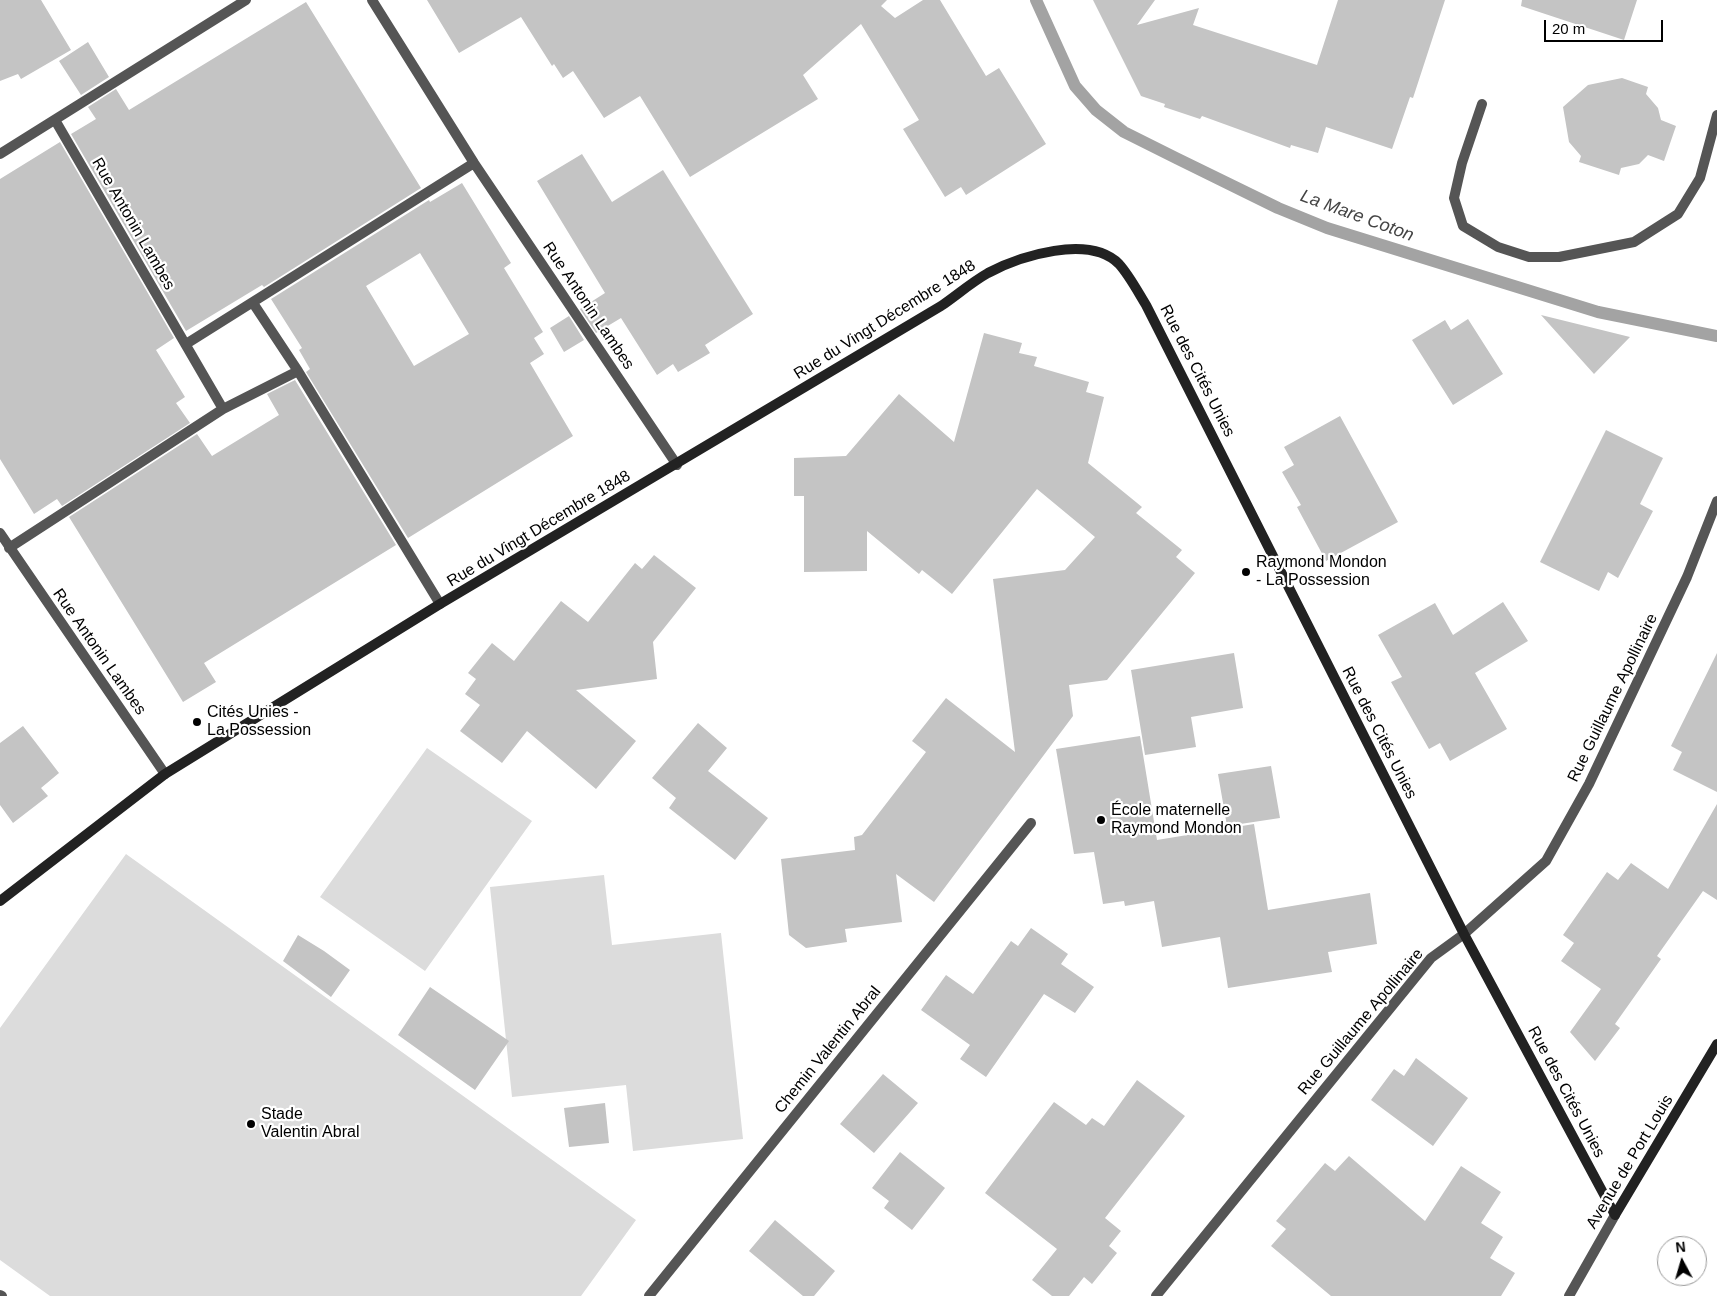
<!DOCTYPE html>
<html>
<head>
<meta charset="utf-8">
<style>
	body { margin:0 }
	#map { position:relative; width:1717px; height:1296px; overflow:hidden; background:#fff; font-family:Helvetica,sans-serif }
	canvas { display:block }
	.north { position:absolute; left:1657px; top:1236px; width:50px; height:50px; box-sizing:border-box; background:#fff; border:1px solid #999; border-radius:50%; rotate:354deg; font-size:14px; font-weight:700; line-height:20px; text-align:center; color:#000 }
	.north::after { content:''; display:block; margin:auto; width:18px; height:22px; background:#000; clip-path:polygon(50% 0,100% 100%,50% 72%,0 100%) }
	.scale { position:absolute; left:1544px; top:20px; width:119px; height:22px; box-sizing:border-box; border:2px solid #000; border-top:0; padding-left:6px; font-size:15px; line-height:18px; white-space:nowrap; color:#000; -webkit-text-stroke:4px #fff; paint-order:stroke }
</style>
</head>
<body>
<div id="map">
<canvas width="1717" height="1296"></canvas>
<div class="north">N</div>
<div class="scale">20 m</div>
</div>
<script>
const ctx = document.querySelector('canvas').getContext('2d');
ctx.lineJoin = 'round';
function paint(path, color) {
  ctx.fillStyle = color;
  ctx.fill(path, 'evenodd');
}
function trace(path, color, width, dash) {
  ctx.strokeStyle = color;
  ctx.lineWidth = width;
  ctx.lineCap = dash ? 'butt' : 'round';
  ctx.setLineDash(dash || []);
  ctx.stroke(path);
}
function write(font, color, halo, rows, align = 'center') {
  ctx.font = font + ' Helvetica,sans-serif';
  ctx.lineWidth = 4.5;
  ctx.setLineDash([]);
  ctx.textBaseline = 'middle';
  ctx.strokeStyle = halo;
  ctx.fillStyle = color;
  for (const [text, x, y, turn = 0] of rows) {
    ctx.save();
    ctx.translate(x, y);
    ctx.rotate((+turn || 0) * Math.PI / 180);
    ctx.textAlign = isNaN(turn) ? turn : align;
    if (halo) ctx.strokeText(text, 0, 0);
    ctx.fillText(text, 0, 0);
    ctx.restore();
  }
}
paint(new Path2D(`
	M427,748l105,73 -107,150 -105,-74z
	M126,854l510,366 -55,76h-531l-50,-36v-232z
	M604,875l8,70 109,-12 22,206 -110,12 -7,-66 -114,12 -22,-210z`), '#dcdcdc');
trace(new Path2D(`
	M1036,0l39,86 21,24 28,22 52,26 102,50 49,20 271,84 119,24`), '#a3a3a3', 12);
paint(new Path2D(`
	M0,0h41l30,50 -50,29 -3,-5 -18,7z
	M427,0h460l-6,6 14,12 28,-18h17l46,76 13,-8 47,76 -80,51 -5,-8 -16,10 -42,-68 16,-9 -58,-96 -58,51 15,24 -128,78 -50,-81 -36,22 -31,-47 -10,7 -9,-14 -2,2 -31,-49 -62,36z
	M1093,0h62l-18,25 62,-17 -6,17 124,40 21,-65h107l-32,98 -3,-1 -18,52 -66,-22 -8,26 -27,-8 -1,3 -88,-32 -2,3 -36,-12 1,-3 -24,-8z
	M1522,0h115l-13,40 -103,-34z
	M306,2l115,186 -157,99 -2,-2 -76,46 -115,-197 25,-15 -8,-12 28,-18 13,21z
	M88,42l21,35 -28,18 -22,-34z
	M1622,78l26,9 -2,7 12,14 3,12 15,6 -12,35 -16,-6 -9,9 -18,4 -2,7 -40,-13 2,-6 -12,-14 -6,-35 25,-22z
	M60,142l114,196 -18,12 29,47 -9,6 14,20 -128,83 -5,-7 -23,15 -34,-55v-280z
	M582,154l30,48 51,-32 90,144 -48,31 5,8 -32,19 -5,-8 -16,11 -36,-57 -25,15 -16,-24 25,-16 -68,-112z
	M462,183l49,80 -7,5 39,64 -9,6 10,16 -14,9 43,73 -165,102 -102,-166 4,-3 -11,-19 3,-2 -31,-49 158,-99 1,2zM420,253l49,81 -55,32 -48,-80z
	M1541,315l89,22 -36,37z
	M569,316l15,24 -20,12 -14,-24z
	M1468,319l35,55 -50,31 -41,-65 33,-20 6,10z
	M984,333l38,10 -3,10 18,4 -3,9 55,16 -3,10 18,5 -16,66 54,44 -6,6 46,37 -6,7 19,16 -88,107 -38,5 4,31 -139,186 -38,-28 6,48 -57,7 2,13 -41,6 -17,-13 -8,-76 74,-9 -1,-13 8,-2 64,-83 -14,-11 34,-43 69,54 -22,-173 72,-9 30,-33 -58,-48 -85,105 -30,-24 -3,4 -52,-43v40l-63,1v-76h-10v-38l52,-2 53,-62 55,48z
	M295,380l101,165 -192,118 12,19 -33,20 -114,-185 128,-83 15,22 67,-41 -12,-21z
	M1340,416l58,106 -72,39 -29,-54 4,-2 -19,-33 12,-7 -10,-18z
	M1606,430l57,28 -23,46 13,7 -35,67 -10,-6 -9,19 -59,-29z
	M654,555l42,33 -43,54 4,37 -81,11 60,51 -40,48 -69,-58 -25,32 -42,-32 20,-26 -15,-11 11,-15 -8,-6 24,-30 22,18 47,-60 27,21 47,-59 7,6z
	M1503,602l25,39 -53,32 32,56 -57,32 -10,-18 -11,6 -38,-67 11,-5 -24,-42 57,-32 18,32z
	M1234,653l9,55 -52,9 5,30 -51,8 -14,-85z
	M1717,653v139l-44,-22 9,-18 -11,-6z
	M698,723l29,25 -19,23 60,47 -33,42 -66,-52 7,-10 -24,-20z
	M23,726l36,47 -18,15 7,8 -35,27 -13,-18v-62z
	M1140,736l17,104 97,-16 14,86 102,-17 7,51 -49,8 4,20 -104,16 -8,-51 -58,10 -8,-46 -29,5 -1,-5 -21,3 -9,-52 -20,2 -18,-105z
	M1271,766l9,52 -53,8 -9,-52z
	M1717,804v96l-14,-9 -46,65 4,3 -46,65 5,4 -25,33 -25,-29 31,-43 -40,-28 13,-18 -11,-8 44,-63 11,8 13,-17 37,26z
	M1031,928l37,26 -7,10 33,23 -19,26 -31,-19 -58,83 -26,-18 10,-14 -49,-35 25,-35 27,19 38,-53 7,5z
	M298,935l26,16 26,19 -19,27 -48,-36z
	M430,987l79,54 -34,49 -77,-55z
	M1416,1058l52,40 -35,48 -62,-46 23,-31 10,7z
	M883,1074l35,29 -44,50 -34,-29z
	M1137,1080l48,36 -80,102 16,13 -12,15 8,7 -25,31 -8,-7 -15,19h-17l-20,-16 25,-31 -72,-56 69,-91 32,23 6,-7 12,8z
	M605,1103l4,40 -40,4 -5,-39z
	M900,1152l45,36 -33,42 -28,-22 5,-7 -17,-13z
	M1349,1156l76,65 36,-55 40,26 -20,31 22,14 -13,21 25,15 -14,23h-170l-60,-50 15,-17 -10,-8 49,-58 10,8z
	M775,1220l60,51 -21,25h-11l-54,-45z`), '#c4c4c4');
trace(new Path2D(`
	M372,0l102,163 203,302
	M1482,104l-20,59 -8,35 9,28 35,21 31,10h30l75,-15 44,-28 22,-36 17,-63
	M55,120l168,289
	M0,154l246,-154
	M253,303l45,68 142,233
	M186,344l288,-181
	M0,533l165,241
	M9,548l214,-139 75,-38
	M0,1295l2,1
	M649,1296l382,-473
	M1156,1296l275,-338 33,-24 82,-73 43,-77 98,-207 30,-76
	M1569,1296l46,-81`), '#555', 10);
trace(new Path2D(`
	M0,901l165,-127 275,-170 501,-298c16,-11 31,-24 47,-33 32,-17 101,-39 131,-9 10,11 19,28 27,41l318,629 151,281
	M1615,1215l102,-171`), '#222', 10);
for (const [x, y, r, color] of [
	[1246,572,5,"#000"],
	[197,722,5,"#000"],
	[1101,820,5,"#000"],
	[251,1124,5,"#000"]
]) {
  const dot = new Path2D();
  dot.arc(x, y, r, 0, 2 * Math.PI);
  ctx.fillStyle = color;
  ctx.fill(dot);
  trace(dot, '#fff', 2);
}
write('16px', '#000', '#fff', [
	["Rue Antonin Lambes",133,224,60],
	["Rue Antonin Lambes",588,306,56],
	["Rue du Vingt Décembre 1848",885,320,-32],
	["Rue des Cités Unies",1197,371,63],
	["Rue du Vingt Décembre 1848",539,529,-31],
	["Rue Antonin Lambes",99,652,55],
	["Rue Guillaume Apollinaire",1613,698,-64],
	["Rue des Cités Unies",1379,733,63],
	["Rue Guillaume Apollinaire",1361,1022,-50],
	["Chemin Valentin Abral",828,1050,-51],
	["Rue des Cités Unies",1566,1092,62],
	["Avenue de Port Louis",1630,1162,-59]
]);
write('16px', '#000', '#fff', [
	["Raymond Mondon",1256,563],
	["- La Possession",1256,581],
	["Cités Unies -",207,713],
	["La Possession",207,731],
	["École maternelle",1111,811],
	["Raymond Mondon",1111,829],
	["Stade",261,1115],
	["Valentin Abral",261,1133]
], 'left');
write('italic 18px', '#444', '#fff', [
	["La Mare Coton",1357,216,20]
]);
</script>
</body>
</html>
